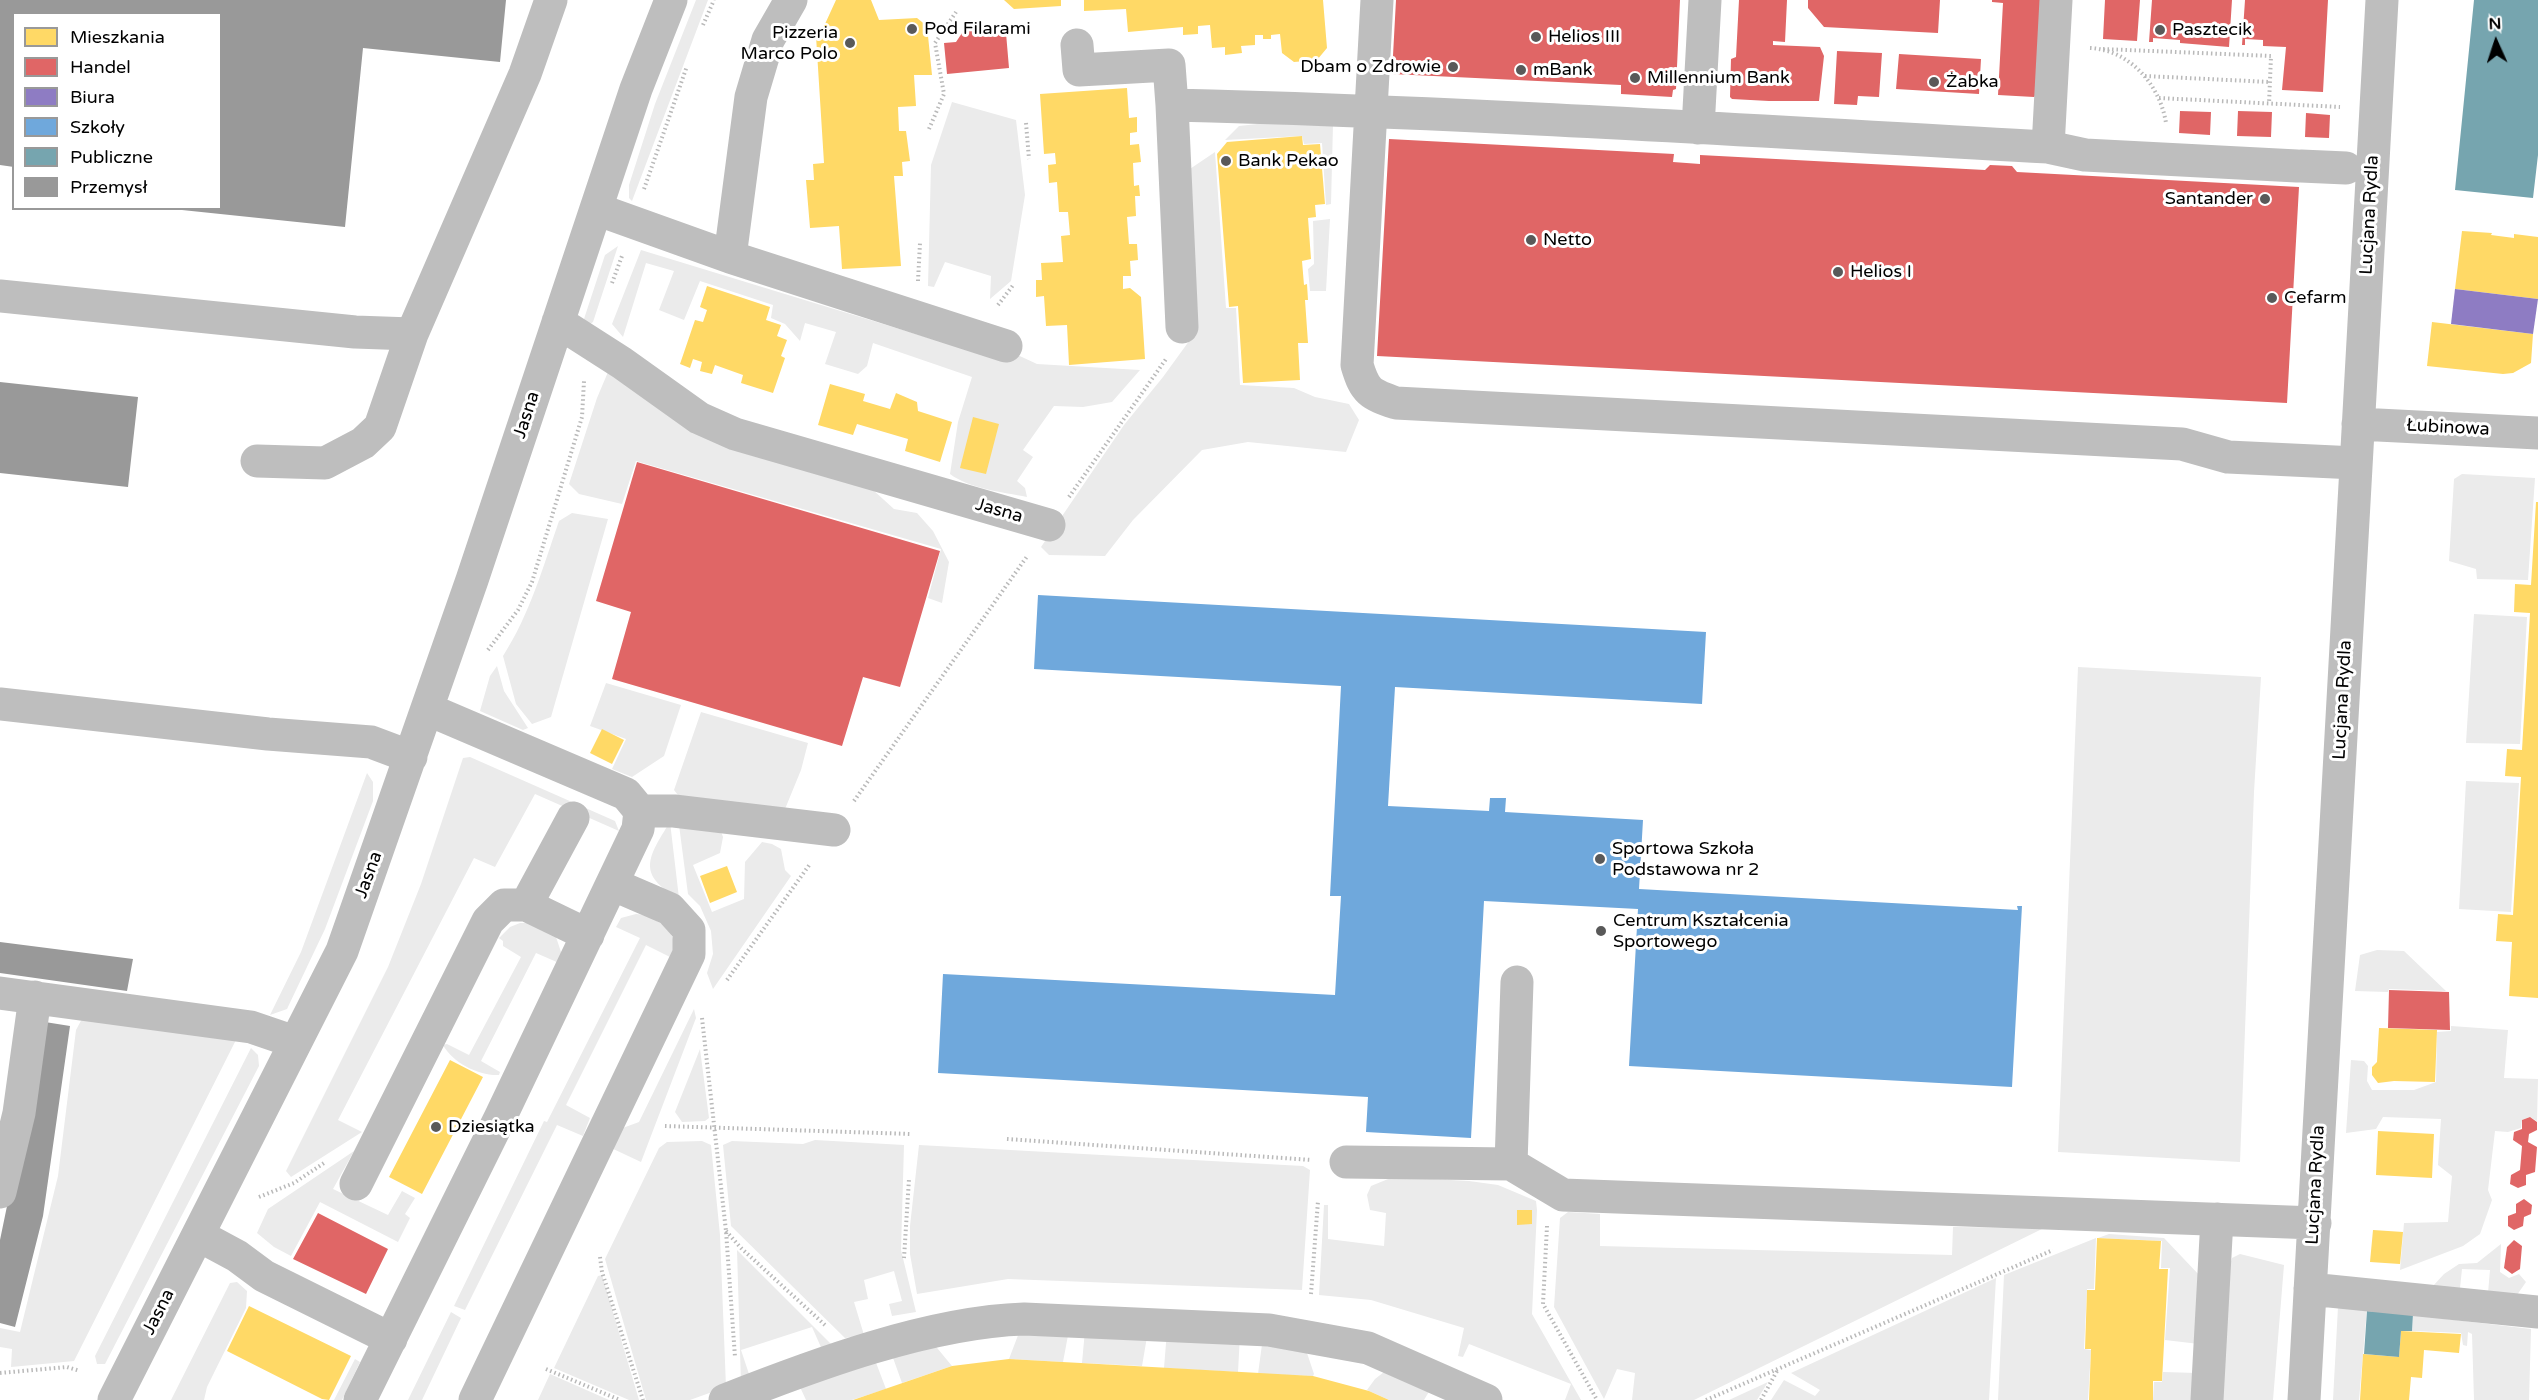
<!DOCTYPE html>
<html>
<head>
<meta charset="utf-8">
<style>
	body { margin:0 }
	#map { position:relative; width:2538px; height:1400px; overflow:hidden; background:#fff; font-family:"Varela Round",sans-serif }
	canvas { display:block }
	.legend { position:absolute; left:12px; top:12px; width:210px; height:198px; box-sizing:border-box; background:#fff; border:2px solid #999; margin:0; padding:8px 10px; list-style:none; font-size:18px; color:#000 }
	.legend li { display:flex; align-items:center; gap:12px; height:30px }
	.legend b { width:30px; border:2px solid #999 }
	.north { position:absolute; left:2466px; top:12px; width:60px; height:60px; -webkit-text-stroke:4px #fff; paint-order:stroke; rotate:357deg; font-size:16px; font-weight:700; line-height:24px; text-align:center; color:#000 }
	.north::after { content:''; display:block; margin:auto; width:21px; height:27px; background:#000; clip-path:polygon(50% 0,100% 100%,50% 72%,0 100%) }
</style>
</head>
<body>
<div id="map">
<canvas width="2538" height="1400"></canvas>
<ul class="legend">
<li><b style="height:16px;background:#ffd966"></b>Mieszkania</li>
<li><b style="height:16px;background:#e06666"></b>Handel</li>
<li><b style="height:16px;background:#8e7cc3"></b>Biura</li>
<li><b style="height:16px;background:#6fa8dc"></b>Szkoły</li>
<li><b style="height:16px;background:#76a5af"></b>Publiczne</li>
<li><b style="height:16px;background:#999"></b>Przemysł</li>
</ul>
<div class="north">N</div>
</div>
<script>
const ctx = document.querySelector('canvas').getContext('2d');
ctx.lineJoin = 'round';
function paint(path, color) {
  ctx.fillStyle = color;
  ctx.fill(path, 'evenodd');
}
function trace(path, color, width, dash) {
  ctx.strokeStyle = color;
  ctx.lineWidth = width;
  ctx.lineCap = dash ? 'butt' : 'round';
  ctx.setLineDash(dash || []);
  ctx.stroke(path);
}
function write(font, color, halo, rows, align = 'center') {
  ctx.font = font + ' "Varela Round",sans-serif';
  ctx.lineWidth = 6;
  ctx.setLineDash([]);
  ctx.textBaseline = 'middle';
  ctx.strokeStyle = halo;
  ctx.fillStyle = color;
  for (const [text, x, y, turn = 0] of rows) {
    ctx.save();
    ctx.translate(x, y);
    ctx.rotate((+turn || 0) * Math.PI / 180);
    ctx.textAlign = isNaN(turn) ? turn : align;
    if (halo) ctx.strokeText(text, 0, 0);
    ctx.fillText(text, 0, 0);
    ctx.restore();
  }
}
paint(new Path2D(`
	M696,0h12l-76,201 -3,-3v-13l26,-81z
	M952,102l64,18 9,75 -14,86 -21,18 1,-23 -46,-14 -11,25 -6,-1 3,-121z
	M1303,119l30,5 -2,80 -5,1 -4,-62 -18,1 -2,-8 -77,4 14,-14z
	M1215,152l11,156h10l4,77 54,3 21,9 34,7 10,16 -13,32 -98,-10 -46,8 -69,70 -28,36 -56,-1 -8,-8 83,-122 39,-48 29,-40 -11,-162z
	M1330,219l-4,72h-16l-2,-22 6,-5 -1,-43z
	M618,246l-25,76 -7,5 -3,-5 22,-67z
	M641,250l337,103 31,-2 28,13 103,6 -28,32 -29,5 -29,-1 -31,44 10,7 -16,24 8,7 2,9c-24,-5 -57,-8 -77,-23l8,-52 14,-45 -99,-34 -6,23 -9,8 -33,-10 11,-32 -31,-9 -5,18 -15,-17 -14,-6 2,-13 -73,-24 -16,39 -25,-10 15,-39 -28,-8 -23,74 -11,-13z
	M608,372l254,108 32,29 23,4 16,18 16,31 -7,41 -14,-5 13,-49 -305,-88 -14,43 -43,-10 -10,-10 28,-86z
	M2462,474l73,4 -7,102 -51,-1 -1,-10 -27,-8 5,-82z
	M572,513l36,6 -57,198 -19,7 -16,-20 -13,-48c27,-42 40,-89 56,-135z
	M2474,614l53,3 -7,127 -54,-1z
	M497,666l7,25 24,37 -5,2 -43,-19 10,-35z
	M2078,667l183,10 -7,115 -14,370 -182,-10z
	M606,683l75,22 -17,51 -32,21 -20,-8 14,-30 -36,-13z
	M701,712l107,31 -7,27 -16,39 -104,-10 -7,-9z
	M470,757l145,64 4,10 -84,-37 -40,73 -21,-9 -136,262 24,12 -71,45 -5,-6 102,-204 33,-83 42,-126z
	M367,773l6,9v19l-48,128 -38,80 -17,6 31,-63z
	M2466,781l53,2 -8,129 -52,-3z
	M670,822l9,76c-43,-23 -31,-41 -9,-76z
	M679,825l40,1 4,11 -3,16 -27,12 19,47 32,-13 1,-37 17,-20 10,2 9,5 4,21 6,6 -78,113 -6,-16 6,-19 -2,-23 -11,-25 -12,-12z
	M636,914l10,1 23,13c4,11 8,19 1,29l-24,-12 -80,160 24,13 -7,18 -26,-11 -92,185 -11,-4 90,-185 3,1 93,-184 -24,-11 5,-9z
	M520,923h12l24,14 6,18 -3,8 -23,-10 -55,108 19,11 -1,3c-20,1 -46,-12 -56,-30l4,-1 22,11 52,-98 -18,-11v-5l-4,-3 11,-11z
	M2377,950l27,1 42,40 -57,-2 -1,3 -33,-1 5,-36z
	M694,1009l2,9 -55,144 -32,-15 11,-18 19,-7z
	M83,1017l155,19 -164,325 -63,6 1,-18 -12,-2v-19l20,4 38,-156 18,-146z
	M2451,1026l57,4 -4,48 34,1 -1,42 -7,-4 -8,3 -1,8 -13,4 -13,-1 -7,59 4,10 -12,34 -17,12 -63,24 4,-47 44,-1 4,-46 -14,-11 3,-46 -58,-2 -7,12 -30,4 5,-73 13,1 4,5 -1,15 5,9h42l22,-8 1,-50 14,-1z
	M251,1048l7,7 1,11 -154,298h-8l-2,-8z
	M700,1049l9,69 -4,3 -23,1 -7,-10z
	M815,1140l89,5 -3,105 15,62 -24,4 -3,-12 13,-3 -8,-30 -30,9 4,19 -14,3 10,33 -19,3 -114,-112 -8,-81 9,-4 71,3z
	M702,1141l9,4 9,90 6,152 -36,13h-44l-41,-141 54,-111 8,-6z
	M919,1145l384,21 7,4 -8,120 -294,-11 -91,15 -7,-40v-28z
	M354,1151l-21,38 55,26 14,-24 13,7 -10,16 5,4 -12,24 -78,-40 -29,54 -17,-9 -17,-14 11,-24z
	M1393,1177l76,4 29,4 38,16 1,9 -5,104 49,86h-16l6,-16 -102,-40 -6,13 -5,-1 6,-28 -93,-28 -52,-5 5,-90h4v34l56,7 2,-33 -16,-3 -3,-15 4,-9z
	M1568,1212l32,2v32l352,9 1,-28 91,1 -350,172h-62l3,-27 -18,-4 -13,30 -50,-92 6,-89z
	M2109,1234l55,4 38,40 -3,66 -34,-4 5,-72h-9l1,-27 -64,-3z
	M2096,1238l-2,51h-7l-3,60 7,1 -3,50h-90l6,-125z
	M2501,1244l-1,28 9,6 10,-4 7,8 -9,13 -29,-2 2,-23 -28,-1 -2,19 -28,-1 12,-13 15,-10 18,-1z
	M737,1250l100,100 -13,4 -12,-27 -71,23 10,30 -10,4z
	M2240,1254l44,11 -11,135h-52l8,-131 3,-11z
	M602,1275l37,125h-10l-75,-32 44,-92z
	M1996,1278l-7,122h-218l13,-20 31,16 5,-6 -29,-17z
	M237,1282l10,9 -1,17 -39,79 -3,13h-33l59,-117z
	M2338,1307l29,2 -8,91h-26z
	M451,1312l10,6 -39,82h-14z
	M2413,1315l118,14 -2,71h-55l-2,-66 -4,-2 -1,14 -4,-1 -2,-12 -49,-2z
	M1020,1330h49l-6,32 -54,-3z
	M1085,1330l63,1 -6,35 -60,-3z
	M1167,1331l73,4 -2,37 -74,-4z
	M1263,1337l44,16 7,21 -1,2 -55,-2z
	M933,1343l19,23 -50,17 -10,-28z
	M355,1359l5,3 -18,38h-8z
	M875,1360l11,29 -34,11h-46l-6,-13z
	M1384,1372l46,18 -6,10h-35l-22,-10 8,-11z
	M2163,1372l34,1 -2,27h-42l1,-18h8z
	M550,1374l59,26h-71z
	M1768,1382l-11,18h-28z`), '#ebebeb');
paint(new Path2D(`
	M836,0h35l8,20 38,-2 10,8 5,49h-18l2,31 -18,1 1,24h7l4,30 -8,1 1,14h-9l7,90 -59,3 -3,-43 -29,2 -4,-48h8l-1,-16 11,-1 -8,-127 9,-12z
	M1004,0h57v6l-47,3z
	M1084,0h239l4,48 -10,12 -23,2 -12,-9 -2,-19 -9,1v4h-8v-4h-8v10l-14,1 1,7 -17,2v-8l-13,1 -2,-23 -12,1v8l-15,1v-8l-55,5 -2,-23 -42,2z
	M1127,88l2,30 8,-1v15l-7,1v12l9,-1 2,18 -8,1 1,23 5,-1 1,11h-5l1,20 -9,1 2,27h8l1,16 -8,1 1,15h-8v13l7,-1 11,9 4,62 -76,6 -2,-40 -21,1 -2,-30 -8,1v-17h6l-1,-17 22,-1 -2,-26 9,-1 -2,-23h-9l-2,-30 -8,1 -1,-18 8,-1 -1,-11 -11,1 -4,-60z
	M1302,136l1,9 17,-1 5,60 -10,1 1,12 -8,1 3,41 -9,2 2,24 3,-1 1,16h-3l3,43h-10l2,37 -57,3 -5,-77 -9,1 -12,-153 10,-12z
	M2462,231l30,2 -1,2 23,3v-4l24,3v62l-83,-10z
	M707,286l63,21 -4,13 15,5 -4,11 10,4 -6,16 4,2 -12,35 -32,-10 2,-8 -28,-10 -3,9 -12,-3 2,-9 -9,-3 -3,9 -10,-4 15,-44 8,2 4,-12 -7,-3z
	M2432,322l101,12 -2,29 -18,10 -10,1 -76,-8z
	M830,384l35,10 -2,7 27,8 6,-16 21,9 1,9 34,11 -12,40 -35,-11 3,-12 -51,-15 -4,11 -35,-10z
	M973,417l26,7 -13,50 -26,-6z
	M2536,502h2v496l-29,-2 3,-54 -16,-1 2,-27 15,1 8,-138 -16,-1 2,-27 15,1 8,-137 -16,-1 1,-28 16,1z
	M602,729l22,11 -12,24 -22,-11z
	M727,866l10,26 -27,11 -10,-27z
	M2379,1028l58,2 -2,52 -41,-1 -16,2 -6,-8v-8l5,-5z
	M450,1060l33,17 -61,117 -33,-17z
	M2378,1131l56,3 -2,44 -56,-3z
	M1517,1210h15v14l-15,1z
	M2373,1230l30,2 -3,32 -30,-2z
	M2097,1238l64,3 -2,28h9l-6,112h-9v19h-64l2,-51h-6l2,-59h8z
	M249,1306l102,50 -22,44 -7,-1 -95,-48z
	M2401,1331l60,3 -2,19 -35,-3 -2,28 -11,-1 -2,23h-49l3,-46 36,3z
	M1009,1359l304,17 56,15 20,9h-536l99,-34z`), '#ffd966');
paint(new Path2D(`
	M1396,0h284l-4,89 -3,1 -1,7 -51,-3v-9l-229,-11z
	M1739,0h48l-2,42 -12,-1v4l47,2 4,9 -5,45h-50l-37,-2 -2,-2 1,-38 5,-2z
	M1808,0h132l-2,33 -114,-6 -16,-19z
	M1992,0h55l-4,88 -9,9 -36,-2 5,-92 -11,-1z
	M2105,0h35l-3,41 -34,-2z
	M2152,0h80l-3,47 -49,-4v-3l-27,-2v4h-4z
	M2245,0h83l-5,92 -41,-2 4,-43 -23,-1v-6l-18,-1v6h-3z
	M976,26l9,10 21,-3 3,35 -62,6 -3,-31 12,-1 10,-15z
	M1837,51l45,2 -3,44 -21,-1 -1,9 -23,-1z
	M1899,54l82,5 -2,35 -83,-5z
	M2180,111l31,1 -1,23 -31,-2z
	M2238,111l34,1 -1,25 -34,-1z
	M2306,113l24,2 -1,23 -24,-1z
	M1389,139l285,15 -1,8 27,2v-9l285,15 5,-5 22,1 5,6 282,15 -12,216 -910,-47z
	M637,462l303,89 -40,136 -37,-10 -21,69 -230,-67 19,-67 -35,-11z
	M2389,990l60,2 1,38 -62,-2z
	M2530,1117l7,5v8l-8,4 -1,8 9,5 -2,25 -9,3v10l-8,3 -8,-4 1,-9 9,-5 2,-24 -9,-6 1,-8 8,-3v-9z
	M2524,1199l8,6 -1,9 -7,3 -1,9 -9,4 -6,-4v-10l8,-3v-9z
	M318,1213l70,36 -22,45 -73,-35z
	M2514,1240l8,6 -2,23 -8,5 -8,-6 3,-21z`), '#e06666');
paint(new Path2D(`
	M2455,289l83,10 -5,35 -82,-10z`), '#8e7cc3');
paint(new Path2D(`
	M1038,595l668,37 -4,72 -307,-17 -7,119 101,5 1,-13h16l-1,14 138,8 -4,69 379,21 -1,-4h5l-10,181 -383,-21 9,-157 -154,-8 -13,237 -105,-6 2,-35 -430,-24 5,-99 392,21 6,-99h-11l11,-210 -307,-17z`), '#6fa8dc');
paint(new Path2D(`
	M2474,0h64v155l-5,43 -78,-8z
	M2367,1311l46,3 -1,17h-11l-2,26 -35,-3z`), '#76a5af');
paint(new Path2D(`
	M0,0h506l-6,62 -137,-14 -18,179 -163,-17 38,-2v-194h-206v153l-14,-2z
	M0,382l138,15 -10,90 -128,-14z
	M0,942l133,17 -6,32 -127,-18z
	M45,1022l25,4 -27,190 -28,111 -15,-4v-83z`), '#999');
trace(new Path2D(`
	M703,25l11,-25
	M2090,48c40,2 70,37 76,75
	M2103,49l168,7 -2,48
	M2145,76l125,6
	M2159,98l181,9
	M1026,123l3,36
	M929,129l15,-35 -9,-51 21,-31
	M644,189l43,-123
	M918,281l2,-38
	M612,283l10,-27
	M998,305l16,-21
	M1069,497l97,-138
	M488,650l30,-40 14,-28 50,-165 2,-36
	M854,801l174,-246
	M727,980l83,-116
	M702,1018l24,213 9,126
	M665,1126l246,8
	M1007,1139l305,21
	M259,1197l35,-14 30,-20
	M1547,1226l-4,78 54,96
	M726,1231l15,17 84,77
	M600,1257l2,15 41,128
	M904,1258l5,-79
	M1311,1294l7,-93
	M546,1369l74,31
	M0,1373l67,-6 13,4
	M1706,1400l347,-150
	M1761,1400l16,-29`), '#b9b9b9', 4, [1.5, 3]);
trace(new Path2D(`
	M1377,0l-20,365c8,27 13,29 39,38l786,41 46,13 128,6
	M1077,45l2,25 90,-5 3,40
	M1698,128l7,-128
	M2048,147l8,-147
	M2301,166l45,2
	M596,209l134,48 276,89
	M730,257l21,-160 17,-57 23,-40
	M0,296l355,36 57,2
	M558,322l64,41 77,55 36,16 314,91
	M1182,327l-10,-222c292,7 584,26 876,42l37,8 212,11
	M2358,424l180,9
	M257,461l68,2 38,-20 17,-16 32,-93 113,-260 26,-74
	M0,704l268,30 103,8 40,15
	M640,811h34l160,19
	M526,905l47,-87
	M1517,982l-6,182 52,31 752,28
	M0,993l251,34 44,15
	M1346,1162l165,2
	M356,1184l132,-263 16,-16h22l62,30
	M0,1192l19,-79 16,-116
	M198,1235l39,21 27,20 127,63
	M2310,1289l228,23
	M114,1400l228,-449 130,-371 164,-491 35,-89
	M360,1400l140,-282 138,-289 2,-18 -14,-17 -199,-85
	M475,1400l214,-446v-24l-19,-21 -58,-25
	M725,1400c89,-35 204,-78 299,-81l245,11 99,18 118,52
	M2207,1400l10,-181
	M2304,1400l78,-1400`), '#bebebe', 33);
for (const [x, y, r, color] of [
	[912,29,6,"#595959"],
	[2160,30,6,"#595959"],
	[1536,37,6,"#595959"],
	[850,43,6,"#595959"],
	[1453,67,6,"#595959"],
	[1521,70,6,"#595959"],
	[1635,78,6,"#595959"],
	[1934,82,6,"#595959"],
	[1226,161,6,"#595959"],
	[2265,199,6,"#595959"],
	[1531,240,6,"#595959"],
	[1838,272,6,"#595959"],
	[2272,298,6,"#595959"],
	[1600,859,6,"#595959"],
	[1601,931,6,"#595959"],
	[436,1127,6,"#595959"]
]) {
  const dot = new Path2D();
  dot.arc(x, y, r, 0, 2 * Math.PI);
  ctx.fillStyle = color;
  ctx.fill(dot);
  trace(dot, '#fff', 2);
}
write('18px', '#000', '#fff', [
	["Pod Filarami",924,29],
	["Pasztecik",2172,30],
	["Pizzeria",838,33,"right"],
	["Marco Polo",838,54,"right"],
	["Helios III",1548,37],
	["Dbam o Zdrowie",1441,67,"right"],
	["mBank",1533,70],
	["Millennium Bank",1647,78],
	["Żabka",1946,82],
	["Bank Pekao",1238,161],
	["Santander",2253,199,"right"],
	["Netto",1543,240],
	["Helios I",1850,272],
	["Cefarm",2284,298],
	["Sportowa Szkoła",1612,849],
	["Podstawowa nr 2",1612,870],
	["Centrum Kształcenia",1613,921],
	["Sportowego",1613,942],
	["Dziesiątka",448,1127]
], 'left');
write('18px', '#000', '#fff', [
	["Lucjana Rydla",2370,215,-87],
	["Jasna",527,415,-72],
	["Łubinowa",2448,428,3],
	["Jasna",999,511,16],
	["Lucjana Rydla",2343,700,-87],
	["Jasna",369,875,-70],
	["Lucjana Rydla",2316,1185,-87],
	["Jasna",159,1312,-63]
]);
</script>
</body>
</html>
